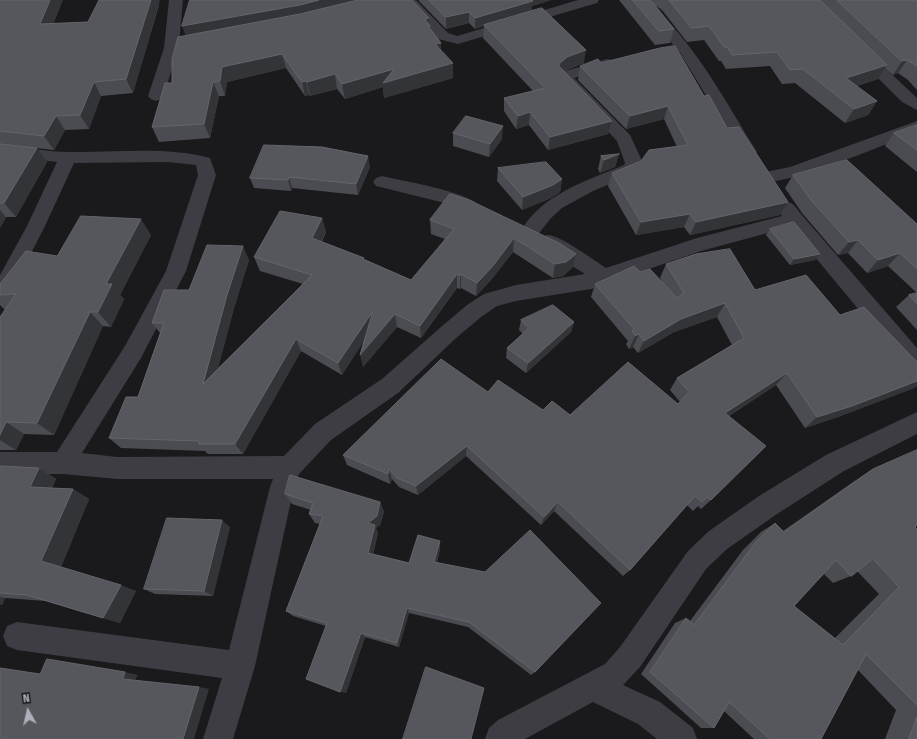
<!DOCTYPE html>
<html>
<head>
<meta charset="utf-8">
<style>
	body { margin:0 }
	#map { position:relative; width:917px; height:739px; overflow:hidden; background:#1a1a1c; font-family:"Fira Sans Condensed",sans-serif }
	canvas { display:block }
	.north { position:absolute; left:8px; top:691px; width:40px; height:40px; -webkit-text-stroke:3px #151517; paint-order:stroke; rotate:352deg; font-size:11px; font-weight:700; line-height:16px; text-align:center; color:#adb0bb }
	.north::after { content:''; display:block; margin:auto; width:14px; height:18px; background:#adb0bb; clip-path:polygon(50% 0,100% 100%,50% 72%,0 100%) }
</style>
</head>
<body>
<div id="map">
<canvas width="917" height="739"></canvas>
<div class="north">N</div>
</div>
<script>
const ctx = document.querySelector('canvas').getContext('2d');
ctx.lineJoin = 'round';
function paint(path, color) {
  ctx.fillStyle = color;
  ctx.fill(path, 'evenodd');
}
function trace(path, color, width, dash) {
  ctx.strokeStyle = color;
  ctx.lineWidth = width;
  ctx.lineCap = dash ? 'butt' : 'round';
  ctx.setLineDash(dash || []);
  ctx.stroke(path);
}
paint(new Path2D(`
	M169,0h14l-4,43 26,-4 5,1 2,3 -2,3 -33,5 -13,45 -3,3 -5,2 -5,-2 -3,-3 16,-48z
	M402,0h14l32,33 9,3 121,-36h21l-2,3 -139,41 -20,-5z
	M631,0h15c48,41 78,99 111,152l-2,4 -6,1 -6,-1 -63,-103 -30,-36z
	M861,49l5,1 51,48v12l-15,-8 -46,-46 -2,-3 2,-3z
	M607,59l5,1 2,3 -2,3 -38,12 56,57 13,28 -7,10 -43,18 -31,17 -11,10 -15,19 -7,2 -7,-2 -2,-5c22,-38 66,-51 104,-67l1,-2 -8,-22 -59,-63 7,-7z
	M917,121v11c-29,11 -133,56 -157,49l-3,-4 3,-4 30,-6z
	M0,145c23,2 47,7 70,7 47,1 94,-6 140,6l6,17 -30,96 -45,87 -59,95 35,4 167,-1 31,-32 67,-45 59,-52 26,-22 17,-11 32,-9 69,-11 -43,-27 -2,-5 2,-5c2,-1 4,-2 6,-2 12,0 47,26 58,33l91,-30 85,-22 -5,-9 3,-4c11,-4 14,2 21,11l116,134v24l-8,-2 -119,-143 -89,24 -110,38 -75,12 -19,5 -16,11 -26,22 -57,54 -67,47 -32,34 -5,13 -39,179 -22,73h-30l19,-61 -205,-28 -10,-4 -4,-10 4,-10 10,-4 212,28 41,-163 3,-8h-156l-54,-5h-63v-22h57l68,-106 41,-75 32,-96 -2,-10 -29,-3 -93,1 -29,63 -38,74 -7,2v-27l27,-49 30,-64 -57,-7z
	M382,176c21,5 91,16 101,33l-3,4 -6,2 -21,-10 -77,-19 -3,-4 3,-4z
	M917,412v22l-73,37 -67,43 -50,35 -21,20 -66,98 -17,18 37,17 33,26 4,11h-40l-19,-15 -45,-22 -68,37h-40l4,-11 9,-8 107,-56 15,-17 68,-96 21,-20 50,-35 67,-41z`), '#3d3d43');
paint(new Path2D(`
	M0,0l54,24 34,-2 71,-17 -26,88 -32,3 -12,33 -24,1 -11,20 -54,-6 47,18 -31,55h-10l-6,11z
	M419,0h132l-19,6v5l52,52 -20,8 48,50 -4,13 -60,16 -19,-25 -13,4 -12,-18v-13l29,-7 -50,-53 1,-12 -9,3 -6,-6 -23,6 -27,-28z
	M619,0h298v90l-9,-10 -10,-7 -5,2 -8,-7 -7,11 -21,7 20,15 -9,14 -23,8 -50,-40 -13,1 -12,-18 -44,3 -5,-8h-2l-15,-21 -17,2 -25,-32 -13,-9 25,28 -4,14 -15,2z
	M429,18l2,12 10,13v8l12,27 -69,20 -1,-11 -38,12 -8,-10 -27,7 -1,-1 -4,1 -19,-28 -59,14 -2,14h-6l-9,42 -51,4 -7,-15 20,-44v-24z
	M601,63l103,33 23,32 53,87 -90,20 -6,-8 -48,8 -28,-49 4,-13 65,-26 -13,-28 -38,10 -48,-49 2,-14z
	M917,125v47l-32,-26 9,-13z
	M453,133l49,6 -13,18 -36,-11z
	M619,154l-4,13 -15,6 -2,-4 3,-13z
	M370,167l-12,28 -66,-7 -1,3 -37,-3 -4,-10z
	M498,168l64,11 -2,13 -9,6 -29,12 -25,-29z
	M793,175l124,49v69l-29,-27 -21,7 -19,-20 -10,2 -36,-42 -17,-25z
	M450,194l126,60 -3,13 -10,9 -10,2 -40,-26 -22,28 -15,16 -15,-8 -1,1 -3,-1 -36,50 -24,-11 -34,40v-25l-21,33 -41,-24 -58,103h-35l-3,-3 -84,-3 -12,-10 29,-41 22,-64 -8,-10 37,-33 60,-30 -15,48 -16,60 85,-84 -43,-13 -6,-14 68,-39 4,14 -4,10 42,16v2l47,20 34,-41 -14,-5 -1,-14z
	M770,229l50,25 -5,6 -25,5 -24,-30z
	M151,235l-31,60 4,4 -13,28 -8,-1 -49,109 -30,-1 -8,16h-16v-133l5,-7 -5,-5v-21l57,-28z
	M666,264l174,51 77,47v24l-3,2 -76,29 -33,11 -29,-43 -47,31 -18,84 -10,9 -3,-3 -5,5 -6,-6 -57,65 -7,6 -69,-65 -13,14 -75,-69 -48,39 -19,-8 -7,-8 -2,5 -43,-19 -4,-10 145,-63 55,18 27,5 108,-11 2,-2 -10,-12 7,-12 55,-33 -15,-28 -43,15 -36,21 -5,-6 -4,2 -3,-5 2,-3 -37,-44 4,-13 45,-12 22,10 -2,-4z
	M917,293v37l-21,-23 13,-12z
	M521,320l53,2 -3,10 -45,41 -20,-15 1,-10 16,-14 -4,-4z
	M0,466l39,2 17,11 -4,9 21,1 16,10 -28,68 75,24 -16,32 -74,-22 -41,-3 -3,7 -2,-1z
	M873,469l42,58 2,2v210h-32l11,-29 -38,-40 -37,69h-67l-30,-28 -10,17h-13l-60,-54 34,-51 11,-5 4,3 53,-71 18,-18 14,-9 8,8 73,-51zM857,571l22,23 -44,44 -41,-32 30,-32 9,9 18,-7z
	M285,494l95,8 4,10 -4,13 -4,3 2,5 -5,21 36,9 31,-14 -3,13 98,110 -4,3 -63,-48 -59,-14 -10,34 -34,-10 -19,56 -20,-67 -33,-10 -7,-5 34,-87 -5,-1 -6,-9 2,-4 -19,-6z
	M230,527l-17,69 -58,-2 -11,-5z`), '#4b4c51');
paint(new Path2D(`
	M50,0h13l-15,38 -8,-14z
	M151,0h9l-27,93 -7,-14z
	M319,0h53l-185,39 -5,-13z
	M527,0h24l-19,6v6l-48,13v1l-9,3v-11z
	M469,12v11l-23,6v-12z
	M429,18l1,8 1,14 -6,-21z
	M441,43v14l-6,-13z
	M586,50l-2,13 -19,7 -8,7 2,-13 8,-7z
	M282,54l4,14 -59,14 -2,14 -5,-15 2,-14z
	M907,60l-9,13 -5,2 9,-14z
	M453,63v15l-69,20 -1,-11 -38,12 -3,-15 52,-15z
	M887,65l-9,14 -41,13 9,-14z
	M335,74l2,15 -27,7 -3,-14z
	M306,81l3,14 -4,1 -3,-14z
	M94,82l7,14 -12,33 -9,-14z
	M213,82l6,14 -9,42 -6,-14z
	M877,101l-9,14 -23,8 9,-14z
	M668,106l-4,13 -38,10 4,-13z
	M530,112l-1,13 -13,4 2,-13z
	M56,116l9,14 -11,20 -10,-14z
	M612,121l-4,13 -60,16 2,-13z
	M503,126l-1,13 -13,18 1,-13z
	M37,148l10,14 -31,55 -12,-14z
	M619,154l-4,13 -15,6 4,-13z
	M368,156l2,11 -12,28 -2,-11z
	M289,177l3,11 -1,3 -3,-11z
	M562,179l-2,13 -9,6 -29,12 1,-13z
	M788,202l-8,13 -90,20 6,-13z
	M0,210l6,7 -6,11z
	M690,214l-6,13 -48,8 5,-13z
	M322,218l4,14 -10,20 -4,-14z
	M141,219l10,16 -31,60 4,4 -13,28 -13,-15 8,-28z
	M514,238l-1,14 -22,28 -15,16 1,-13z
	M858,240l-10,13 -10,2 11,-13z
	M243,246l6,14 -15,48 -23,87 -8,-11 24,-89z
	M900,253l-12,13 -21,7 11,-13z
	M576,254l-3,13 -10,9 -10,2 2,-14z
	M820,254l-5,6 -25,5 4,-6z
	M457,274v14l-36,50 -1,-12z
	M461,274v14l-1,1v-13z
	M725,303l-8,14 -43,15 -36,21 6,-12 37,-22z
	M373,311l2,13 -33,51 -4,-12z
	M90,312l13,14 -49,109 -17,-12z
	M395,314l2,13 -34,40 -3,-12z
	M574,322l-3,10 -45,41 2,-10z
	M639,334l-6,13 -4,2 6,-13z
	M296,339l5,12 -58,103 -8,-10z
	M787,373l-11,12 -60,39 9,-11z
	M917,381v5l-3,2 -76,29 -33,11 12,-11z
	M6,422l18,12 -8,16 -16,-10v-5z
	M467,446l-1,10 -48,39 -2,-9z
	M39,468l17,11 -9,18 -17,-10z
	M389,469l3,10 -2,5 -2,-10z
	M73,489l16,10 -29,70 -19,-8z
	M380,502l4,10 -4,13 -4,3 2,5 -6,27 -4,-7v-30z
	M558,502l-4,9 -13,14 3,-8z
	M222,520l8,7 -17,69 -9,-5z
	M440,541v8l-5,20 -1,-7z
	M121,585l15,6 -16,32 -17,-5z
	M0,597l5,1 -3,7 -2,-1z
	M407,608l2,5 -10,34 -2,-4z
	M361,633l4,4 -19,56 -6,-1z
	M125,672l13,3 -3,5 -12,-1z
	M199,687l10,2 -15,50h-11z`), '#333437');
const building = new Path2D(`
	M0,0h50l-10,24 48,-2 11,-22h52l-25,79 -32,3 -14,33 -24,1 -12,20 -44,-5z
	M190,0h129l-19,5 -118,21z
	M358,0h54l17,18 -4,1 5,7h-2l13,17 -6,1 18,19 -70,20 11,-14 -52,15 -7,-10 -28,8 -1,-1 -4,1 -20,-28 -60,13 -2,14 -7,1 -9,42 -52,3 13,-44h7v-24l6,-22 122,-23z
	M429,0h103l1,1 -58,17 -6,-6 -23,5z
	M633,0h16l5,4 20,25 -15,2z
	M669,0h151l67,65 -41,13 31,23 -23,8 -51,-40 -13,1 -13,-18 -45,3 -5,-8h-3l-15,-21 -17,2z
	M837,0h80v66l-10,-6 -5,1z
	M542,8l44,42 -19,7 -8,7v2l53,55 -62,16 -20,-25 -12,4 -14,-18 41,-10 -61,-63z
	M675,46l29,50 5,-1 18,33 12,-1 49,75 -92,20 -6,-8 -49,8 -29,-49 29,-12 8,-11 39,-5 -20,-39 -38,10 -50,-50 18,-7 3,4 59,-15z
	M466,116l37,10 -13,18 -37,-11z
	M917,125v25l-23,-17z
	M0,144l37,4 -33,55h-4z
	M264,145l58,2 46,9 -12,28 -67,-7 -1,3 -38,-2z
	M619,154l-15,6 -3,-4z
	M847,160l70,64v45l-17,-16 -22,7 -20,-20 -9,2 -38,-42 -18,-25z
	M546,162l16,17 -9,6 -30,12 -25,-29z
	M450,194l19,6 90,43 17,11 -10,8 -11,2 -41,-26 -22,29 -15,16 -16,-9 -1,2 -3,-2 -37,52 -25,-12 -35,41 13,-44 -35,52 -42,-24 -61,105h-36v-3l-90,-3 17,-41h12l26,-74h-12l12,-33h25l18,-45 36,1 -16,49 -24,89 109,-109 -58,-18 26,-46 42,7 -10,20 52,20 -1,1 48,21 43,-51 -24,-9z
	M81,216l60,3 -35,65h6l-14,28h-8l-53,111 -31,-1 -6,13v-118l16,-23 -16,1v-11l26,-33 31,5z
	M794,222l26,32 -26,5 -24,-30z
	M730,249l25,41 51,-15 34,40 24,-8 53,55v19l-65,25 -35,11 -30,-44 -62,40 41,33 -55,54 -4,-3 -5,5 -7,-6 -65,74 -72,-68 -14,15 -77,-71 -51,40 -19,-8 -8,-9 -1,5 -45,-19 98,-96 47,33 10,-12 45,30 9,-9 18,14 58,-53 50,42 11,-12 -12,-14 67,-40 -19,-35 -44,16 -37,22 -5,-7 -4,2 -3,-5 2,-2 -39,-45 39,-18 6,6 10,-3 27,29 7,-5 -18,-29 30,-10z
	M917,293v11l-8,-9z
	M553,305l21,17 -46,41 -21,-15 22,-20 -8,-8z
	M917,450v75l-2,2 2,2v176l-51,-51 -45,85h-51l-41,-37 -15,26 -64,-56 36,-54 8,7 62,-83 19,-19 9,9 89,-63zM873,559l26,28 -56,58 -49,-39 42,-46 15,16z
	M0,466l39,2 -9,19 43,2 -32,72 80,24 -18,33 -76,-23 -27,-2z
	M290,475l90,27 -3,14 -9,7 7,2 -7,28 41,10 9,-28 22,6 -6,21 51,10 45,-42 71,73 -66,69 -66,-50 -62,-14 -10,35 -36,-10 -21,59 -34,-13 21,-56 -41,-12 37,-95 -14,-2 4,-11 -28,-9z
	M167,518l55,2 -18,71 -60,-2z
	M47,659l78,13 -2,7 76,8 -16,52h-183v-71l40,6z
	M426,667l58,21 -13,51h-68z
	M917,717v22h-8z`);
paint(building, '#56575c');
trace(building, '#64656b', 1);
</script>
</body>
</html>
